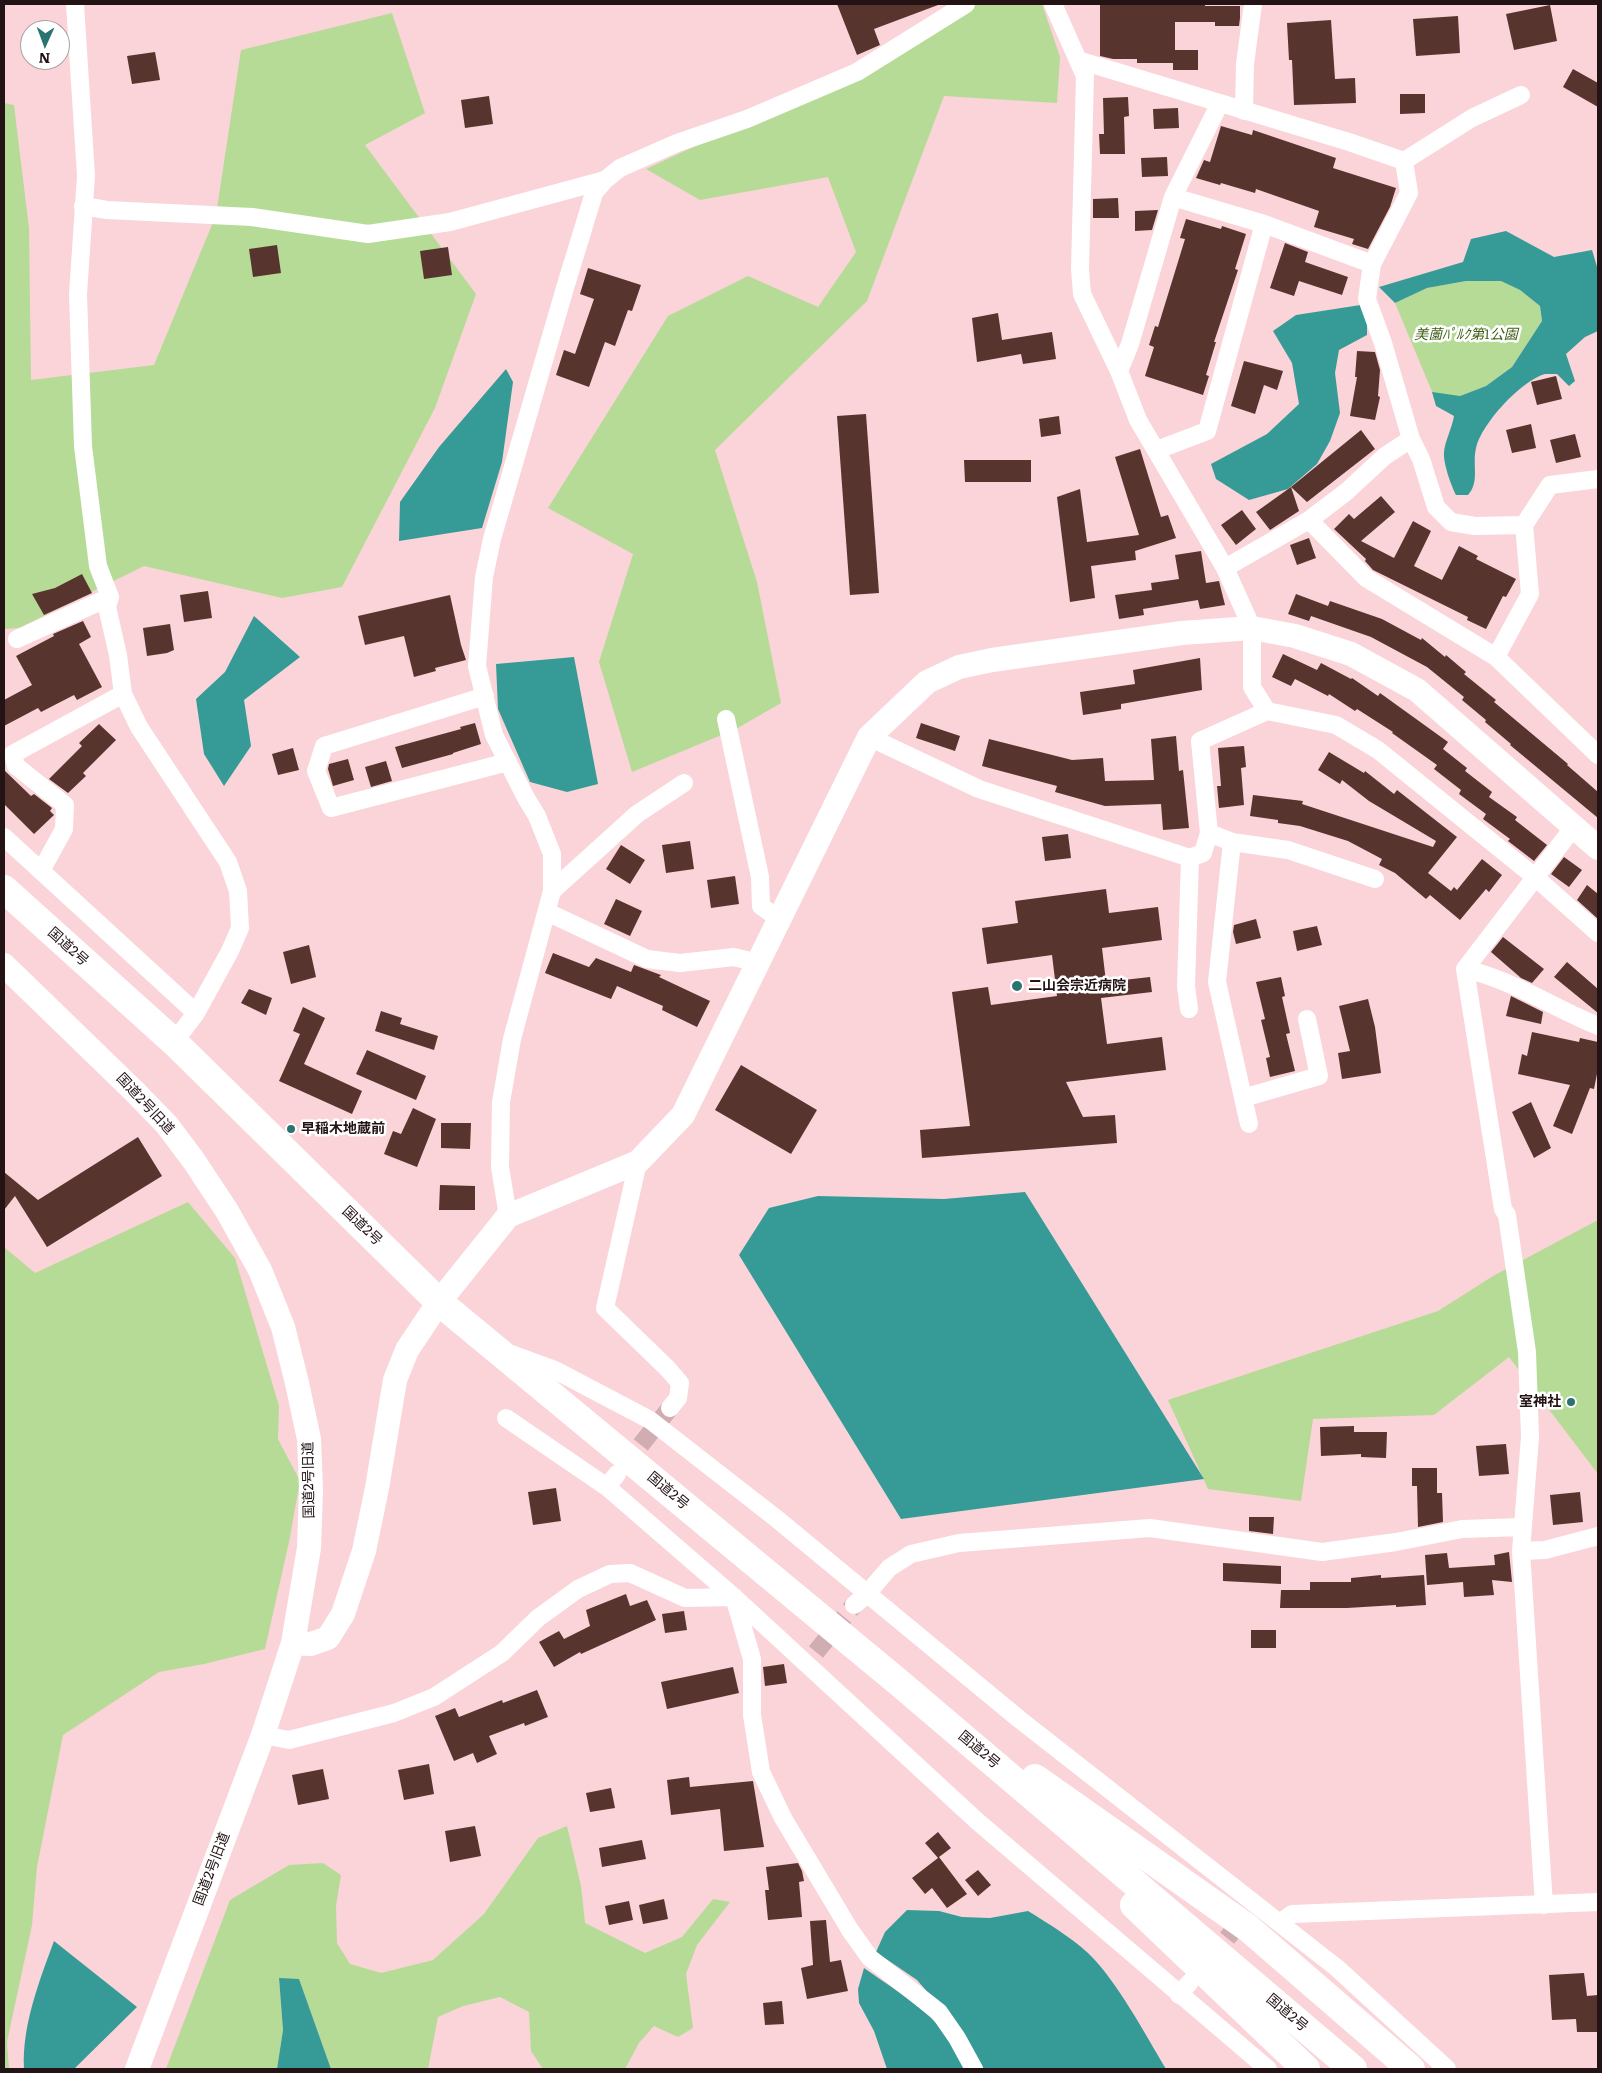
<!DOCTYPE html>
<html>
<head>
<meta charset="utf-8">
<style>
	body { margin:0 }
	#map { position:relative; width:1602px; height:2073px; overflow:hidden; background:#fad4d8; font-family:Literata,serif }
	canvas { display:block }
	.frame { position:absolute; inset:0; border:5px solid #231315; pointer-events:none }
	.north { position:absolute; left:20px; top:20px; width:50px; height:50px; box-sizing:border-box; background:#fff; border:1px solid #a7a1a1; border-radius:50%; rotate:182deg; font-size:14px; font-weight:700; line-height:20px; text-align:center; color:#231315 }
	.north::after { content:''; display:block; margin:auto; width:18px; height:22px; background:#297370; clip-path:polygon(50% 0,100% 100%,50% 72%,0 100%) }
</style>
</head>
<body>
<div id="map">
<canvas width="1602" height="2073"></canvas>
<div class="frame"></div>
<div class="north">N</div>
</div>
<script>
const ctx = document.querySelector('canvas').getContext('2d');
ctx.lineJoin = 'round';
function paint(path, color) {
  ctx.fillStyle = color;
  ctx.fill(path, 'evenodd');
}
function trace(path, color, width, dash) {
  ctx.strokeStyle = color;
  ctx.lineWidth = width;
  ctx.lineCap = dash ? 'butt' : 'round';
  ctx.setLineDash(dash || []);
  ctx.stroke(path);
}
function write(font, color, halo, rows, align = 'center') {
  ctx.font = font + ' Literata,"Noto Sans JP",serif';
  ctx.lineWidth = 5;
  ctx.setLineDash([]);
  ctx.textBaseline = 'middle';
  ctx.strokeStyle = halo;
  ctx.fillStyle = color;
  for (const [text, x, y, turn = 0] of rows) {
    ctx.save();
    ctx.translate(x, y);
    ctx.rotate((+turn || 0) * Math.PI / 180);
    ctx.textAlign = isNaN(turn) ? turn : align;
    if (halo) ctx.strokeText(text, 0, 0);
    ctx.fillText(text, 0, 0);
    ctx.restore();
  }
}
paint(new Path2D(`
	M964,4h78l18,53 -3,46 -113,-7 -77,205 -152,149 42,132 24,121 -45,26 -104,43 -33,-110 34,-108 -85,-46 120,-192 80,-40 70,31 38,-55 -28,-75 -128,23 -54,-31 153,-71z
	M392,13l33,100 -60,32 111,149 -41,114 -93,179 -60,11 -138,-32 -125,62 -15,1v-526l10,2 15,123 2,152 123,-15 62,-150 25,-165z
	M1466,281h35l19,9 20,16 2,15 -30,46 -26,19 -26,10 -27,-2 -38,-91 32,-15z
	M188,1202l47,56 44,148 -1,33 22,42 -11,61 -24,107 -61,15 -45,8 -96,63 -26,132 -5,58 -25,117 2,27h-5v-822l31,26z
	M1598,1220v254l-89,-117 -75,58 -121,4 -12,82 -93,-12 -40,-89 270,-89 55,-35z
	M567,1826l14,60 4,37 60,30 37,-16 31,-38 17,3 -33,43 -11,29 7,54 -15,9 -24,-11 -15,17 -14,26h-82l-12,-18 -2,-39 -29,-15 -37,9 -25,11 -10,52h-97l-32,-89 -20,-1 4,51 -6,39h-111l64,-169 59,-35 34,-2 18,12 -5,31 1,37 13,21 31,9 52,-13 51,-46 54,-76z`), '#b6db97');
paint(new Path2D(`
	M1506,231l48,26 38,-7 6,20v61l-13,6 -19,17 9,27 -6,5 -12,-12c-3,0 -8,0 -12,0 -23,6 -64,50 -69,74 -4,17 4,34 -8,47h-12c-5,-10 -13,-32 -12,-43 1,-11 8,-24 10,-36l-18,-10 -4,-14 28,4 26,-10 26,-19 30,-46 -2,-15 -20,-16 -19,-9h-35l-39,7 -32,15 -16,-16 84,-25 8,-23z
	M1367,304v31l-28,15 -4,23 5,40 -10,28 -13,23 -29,25 -39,11 -33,-21 -5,-15 56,-30 32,-30 -7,-41 -19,-32 23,-16z
	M506,369l7,13 -11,80 -20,66 -83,13 1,-39 39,-55z
	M254,616l46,41 -56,43 7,46 -27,40 -20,-32 -8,-55 29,-27z
	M574,657l24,127 -31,8 -37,-10 -32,-73 -2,-45z
	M1025,1192l179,287 -303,40 -162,-264 30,-47 49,-12 126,3z
	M907,1910l32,1 23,6 28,1 38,-7c21,13 41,25 60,42 29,28 57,81 78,116h-182l-28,-44 -39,-45 -41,-28 9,-20z
	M54,1941l83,66 -63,62h-50c-2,-44 15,-87 30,-128z
	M864,1968c23,16 46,31 66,49 16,15 26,34 36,52h-79l-13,-38 -15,-28 -1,-14z
	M279,1978l20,1 32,90h-54l6,-39z`), '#369b97');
paint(new Path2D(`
	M837,4h100l1,1 -64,24 6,16 -23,10z
	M1100,4h105v2h35v12l-1,8h-24v-4h-40v28h23v20h-25v-7h-36v-4h-24l-13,-3z
	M1550,5l7,36 -43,9 -8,-36z
	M1458,16l2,37 -44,3 -3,-37z
	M1331,20l4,59 20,-1 1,25 -62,2 -2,-45h-3l-2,-37z
	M155,52l5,28 -28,4 -5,-28z
	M1573,69l25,14v24l-35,-20z
	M1400,94h25v19l-25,1z
	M489,96l4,28 -28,4 -4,-28z
	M1128,97l1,19 -5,1 1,37h-25l-1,-20h5l-1,-36z
	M1178,108l1,20 -25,1 -1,-20z
	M1221,126l31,9 1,-5 83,28 -3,10 63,20 -6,19 -22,42 -16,-5 2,-5 -40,-12 5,-16 -63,-22 -1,4 -34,-10 -1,2 -24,-7 8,-18 6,2z
	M1167,157l1,19 -26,1 -1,-19z
	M1118,198l1,20h-26v-19z
	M1158,210l-6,20 -17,1v-20z
	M1186,219l35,10 1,-3 24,8 -11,35 3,1 -24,72h2l-10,33 3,1 -6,19 -58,-19 9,-29 -5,-2 6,-19 3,1 27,-88 -5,-1z
	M1285,243l23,9 -3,10 43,15 -6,18 -43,-14 -5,15 -24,-8z
	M277,245l4,28 -28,4 -4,-28z
	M448,247l4,28 -28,4 -4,-28z
	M588,268l53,17 -9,26 -4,-1 -13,36 -10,-4 -16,45 -33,-12 8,-25 11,4 19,-55 -14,-5z
	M998,313l4,27 50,-8 4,27 -33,5 -2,-10 -44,8 -5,-44z
	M1357,351l18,1 5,18 -2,26 2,1 -5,23 -25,-4 7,-39h-2z
	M1244,361l39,10 -6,19 -13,-5 -9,29 -24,-8z
	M1556,376l6,23 -25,6 -6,-23z
	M866,414l13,179 -29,2 -13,-179z
	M1059,416l2,18 -20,3 -2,-18z
	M1531,424l5,24 -24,5 -6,-23z
	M1361,430l14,19 -68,53 -16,-15z
	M1575,434l6,23 -25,6 -6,-23z
	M1140,449l21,68 7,-2 8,23 -41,13 1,9 -45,6 4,32 -25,4 -13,-105 23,-8 7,53 52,-7 -24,-78z
	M964,460h67v22h-66z
	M1291,487l8,24 -29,19 -14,-18z
	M1381,496l14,16 -34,29 33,17 19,-37 18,10 -17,35 28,14 17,-34 19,10 -2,3 40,20 -10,18 -3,-1 -17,33 -19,-9 1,-3 -95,-47 -8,-9 1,-2 -32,-30 15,-15 5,5z
	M1242,510l14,19 -20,16 -15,-20z
	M1309,538l7,20 -19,7 -7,-20z
	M1201,551l5,32 13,-2 6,24 -25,4 -2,-9 -55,9 1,6 -25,4 -4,-24 37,-5 -1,-7 28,-4 -4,-24z
	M82,574l10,19 -48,22 -12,-21 23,-6z
	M208,591l4,27 -28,4 -4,-27z
	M1296,594l32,12 2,-5 52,18 39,21 1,-2 23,19 1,-2 20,17 -2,2 32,26 -2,2 74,62 -1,1 31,27v26l-88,-73 1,-1 -26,-22 1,-2 -24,-20 2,-3 -37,-30 -56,-30 -60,-21 -2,5 -21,-7z
	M450,595l11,50 5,15 -31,8 1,3 -22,6 -10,-41 -39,9 -7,-29z
	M83,621l8,16 -12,7 23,43 -25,13 -3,-5 -33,17 -3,-4 -34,18v-26l28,-15 -16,-29 38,-20 -1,-2z
	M170,624l4,26 -7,3 -20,3 -4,-28z
	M1283,654l34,16 4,-7 30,16 1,-1 26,18 2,-3 68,49 -5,7 24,19 -2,3 27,21 -3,5 28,20 -2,3 32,25 -13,16 -26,-20 2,-2 -27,-20 3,-5 -27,-20 2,-4 -27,-21 3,-4 -45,-32 1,-1 -36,-23 -2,2 -26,-17 -1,2 -33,-17 -4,7 -19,-9z
	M1200,658l2,32 -81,14v5l-38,6 -3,-23 55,-8 -2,-14z
	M475,723l6,21 -28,9v1l-51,14 -7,-21 66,-18 -1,-2z
	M921,723l39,13 -5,15 -39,-13z
	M99,724l17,16 -33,33 3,3 -18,17 -19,-14 33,-33 -3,-3z
	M1176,736l3,35 4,-1 6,58 -26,2 -2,-26 -56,2 -50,-14 2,-6 -75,-20 7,-27 83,21 31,-2 2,23 49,-1 -3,-41z
	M1244,746l2,21 -5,1 3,37 -25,3 -2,-22h4l-3,-38z
	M293,748l6,22 -21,5 -6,-21z
	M1329,752l35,21 1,-2 29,23 3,-4 60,47 -29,36 23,18 3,-4 3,3 25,-31 20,16 -13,17 -3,-3 -26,31 -30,-25 -4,4 -31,-26 -16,-8 3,-6 -34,-18 -48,-15 -22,-3v-3l-28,-4 3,-21 50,6 -1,3 131,43 3,-6 -67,-40 -27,-21 -2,4 -22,-14z
	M348,759l6,21 -21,6 -5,-17 1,-5z
	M386,761l6,20 -21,6 -6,-20z
	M4,770l27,26 3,-2 18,14 -2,3 4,4 -20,19 -30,-30z
	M1068,834l3,24 -26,3 -3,-24z
	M690,841l4,28 -28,4 -4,-28z
	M621,845l24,15 -15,24 -24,-15z
	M1564,857l18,13 -13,17 -18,-13z
	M735,876l4,28 -28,4 -4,-28z
	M1587,885l11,9v25l-21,-19z
	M1106,889l3,24 49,-6 4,33 -60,8 4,34 44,-5 2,15 -51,6 6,46 55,-7 4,33 -100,12 17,35 32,-2 2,28 -195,15 -2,-28 50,-4 -18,-134 36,-5 3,18 66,-9 -5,-41 -65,9 -5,-36 36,-5 -3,-22z
	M616,899l26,12 -12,25 -26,-12z
	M1256,919l5,19 -25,6 -3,-12 1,-7z
	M1317,926l5,19 -25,6 -4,-20z
	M1503,937l41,32 -12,14 -11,-5 -30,-26z
	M309,945l7,32 -25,7 -8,-32z
	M553,953l36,14 7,-9 35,14 3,-7 27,10 -2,2 51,24 -13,26 -35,-17 1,-4 -46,-20 -6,13 -66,-26z
	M1567,962l31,27v24l-44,-36z
	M1281,977l4,19 -3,1 8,36 -4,1 9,37 -25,6 -4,-19 4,-1 -9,-37 4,-1 -9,-37z
	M249,989l23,9 -6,17 -25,-12z
	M1511,996l32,16 -2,12 -35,-8z
	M1368,999l7,28 6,46 -39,6 -4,-26 12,-2 -11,-45z
	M303,1007l22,11 -21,46 58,27 -10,23 -73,-33 21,-47 -7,-3z
	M381,1011l21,7 -2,6 38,12 -4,14 -59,-19z
	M1532,1032l47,10 1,-4 18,4v27l-4,20 -4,-1 -18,46 -19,-8 17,-41 -52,-11 4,-20 5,2z
	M367,1050l59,26 -10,24 -60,-26z
	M741,1065l76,45 -26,44 -76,-44z
	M1531,1102l20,46 -17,10 -22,-46z
	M413,1108l23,11 -19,48 -33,-13 9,-23 8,3z
	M441,1123h30l-1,26 -29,-1z
	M138,1137l24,39 -115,71 -32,-51 -11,14v-38l34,28z
	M440,1185l35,1v24h-36z
	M1354,1426v6h33l-1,26 -25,-1v-3l-40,2 -1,-29z
	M1506,1444l3,30 -30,2 -3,-30z
	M1412,1468h25v25h5l1,29 -25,5 -1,-41h-5z
	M556,1488l5,33 -28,4 -5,-33z
	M1580,1492l3,30 -30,3 -3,-30z
	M1249,1517h25l-1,17 -24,-3z
	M1509,1552l3,30 -20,-2 2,15 -30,2 -1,-15 -36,3 -2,-30 22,-2 2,15 46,-3 -1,-10z
	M1223,1563l58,3v18l-58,-3z
	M1381,1575v3l43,-3 2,30 -30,2v-2l-49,3h-67l1,-18h29v-8h41v-4z
	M626,1594l4,12 17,-6 9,20 -75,34 -1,-2 -26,15 -15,-25 20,-11 5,8 26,-13 -4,-16z
	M684,1611l3,19 -22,3 -3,-19z
	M1251,1630h25v18h-25z
	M784,1664l3,19 -22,3 -2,-19z
	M733,1667l6,26 -72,16 -6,-27z
	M537,1690l11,27 -23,9 -1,-3 -35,13 8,18 -20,9 -4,-10 -19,8 -19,-45 20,-8 4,9 43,-17 1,3z
	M429,1764l5,30 -30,6 -6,-30z
	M323,1769l6,30 -31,6 -6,-30z
	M689,1777l1,10 63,-6 11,66 -40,4 -4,-42 -49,6 -4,-35z
	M611,1788l4,20 -25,4 -4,-19z
	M475,1826l6,30 -31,6 -5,-31z
	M938,1832l13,16 -12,9 28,37 -20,14 -15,-20 -7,6 -13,-16 26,-20 -13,-15z
	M642,1840l4,19 -44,8 -3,-19z
	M798,1863l4,8 2,10 -5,1 3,35 -34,3 -3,-30h4l-3,-23z
	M978,1870l13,15 -13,11 -13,-16z
	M664,1899l4,20 -25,5 -4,-19z
	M629,1901l4,19 -24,5 -4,-19z
	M826,1920l4,42 11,-2 7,31 -41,8 -6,-31 12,-3 -3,-44z
	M1584,1973l3,23 11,-1v37h-21l-1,-13 -24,1 -3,-45z
	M782,2001l2,23 -19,1 -2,-22z`), '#57342d');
trace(new Path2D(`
	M624,1466l46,-58
	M816,1652l38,-47
	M1210,1959l36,-44`), '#cfadb1', 18, [18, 9]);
trace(new Path2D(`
	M75,4l11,172 -8,118 5,152 15,120 12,31 -3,10 11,48 5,39 16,33 89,135 10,29 2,37 -10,23 -34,62 -22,29
	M1053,4l32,72 -5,193 2,25 37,77 19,49 87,148 27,60v59l15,24
	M1078,60l271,82 55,19 5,32 -37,71 -108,-40 -57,207 -50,19
	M1244,111l1,-47 8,-60
	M1404,161l68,-43 49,-23
	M1173,197l91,27
	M83,206l24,4 145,7 116,17 82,-12 155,-42
	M1372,264l-5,35 16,44 28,96
	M1119,371l11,-27 43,-147 47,-94
	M1309,520l57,58 130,79 102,98
	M1225,568l84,-48 37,-28 39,-36 26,-17 10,20 15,48 15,15 24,4 49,-1 26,-40 48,-6
	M17,639l93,-42
	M1496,657l34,-63 -6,-69
	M485,696l-161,50 -8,25 15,37 177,-46
	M726,719l34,158 1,29 18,13
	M869,737l110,52 211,69 13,-5 6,-20 23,9 56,8 87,29
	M1209,833l-9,-92 67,-30 69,14 42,25 157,127 63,56
	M4,837l192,176
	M1232,842l-15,140 32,142
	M41,871l23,-42 1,-24 -49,-39 -3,-12 110,-60
	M552,891l85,-77 47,-31
	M547,912l100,47 33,4 54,-6 24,6
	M1465,969l38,240 4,6 20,137 3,85 -9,114 23,354
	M1465,969l108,-141
	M1465,969c48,11 88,39 133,57
	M1189,1009l-3,-23 4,-128
	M1243,1098l76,-22 -12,-57
	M638,1162l-33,146 63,61 12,14 -2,15 -8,10
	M508,1216l-8,-49 1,-65 11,-63 40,-148v-37l-15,-38 -11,-18 -32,-63 -17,-69 7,-89 8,-38 73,-251 29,-95 11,-13 15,-12 57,-25 70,-24 110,-47 109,-68
	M511,1354l44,16 95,50 127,99 242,200 318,249 110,101
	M506,1418l101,69
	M617,1474l-10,13 127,110 243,224 291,248
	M1521,1551l24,-1 53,-14
	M854,1605l12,-10 23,-27 22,-14 48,-11 191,-15 172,24 74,-10 66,-13 60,-2
	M263,1735l26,5 105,-27 40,-16 68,-44 36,-35 40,-29 32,-15 20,-1 55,25 49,-1 18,62v56l9,57 22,46 67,112 20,28 69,54 18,26 17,31
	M1281,1922l11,-8 306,-12
	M1179,1995l11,-13`), '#fff', 18);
trace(new Path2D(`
	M4,965l131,127 32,33 27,36 33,50 33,59 23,57 14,56 12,56 2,50 -2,59 -16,95 -30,92 -126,334
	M293,1643l18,1 17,-6 15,-24 21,-63 13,-63 18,-108 12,-30 32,-48 69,-86 130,-54 45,-47 186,-378 58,-55 32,-15 33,-7 190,-27 70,-5 43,8 56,18 66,36 181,158`), '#fff', 24);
trace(new Path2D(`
	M4,889l170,153 265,260 458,379 456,388
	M1035,1778l213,150 163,141
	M1134,1905l172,164`), '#fff', 28);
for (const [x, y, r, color] of [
	[1017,986,6,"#297370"],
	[291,1129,5,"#297370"],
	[1571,1402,5,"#297370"]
]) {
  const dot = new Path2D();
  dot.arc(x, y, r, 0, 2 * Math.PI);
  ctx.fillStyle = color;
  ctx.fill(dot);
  trace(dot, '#fff', 2);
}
write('italic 14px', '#3b5d10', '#fff', [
	["美薗ﾊﾟﾙｸ第1公園",1466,335]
]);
write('14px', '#231315', '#fff', [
	["国道2号",68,947,42],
	["国道2号旧道",145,1104,47],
	["国道2号",362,1226,44],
	["国道2号旧道",309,1480,-91],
	["国道2号",668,1491,40],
	["国道2号",979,1750,40],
	["国道2号旧道",212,1869,-69],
	["国道2号",1287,2013,40]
]);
write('bold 14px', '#231315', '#fff', [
	["二山会宗近病院",1028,986],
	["早稲木地蔵前",301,1129],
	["室神社",1561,1402,"right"]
], 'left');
</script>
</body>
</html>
